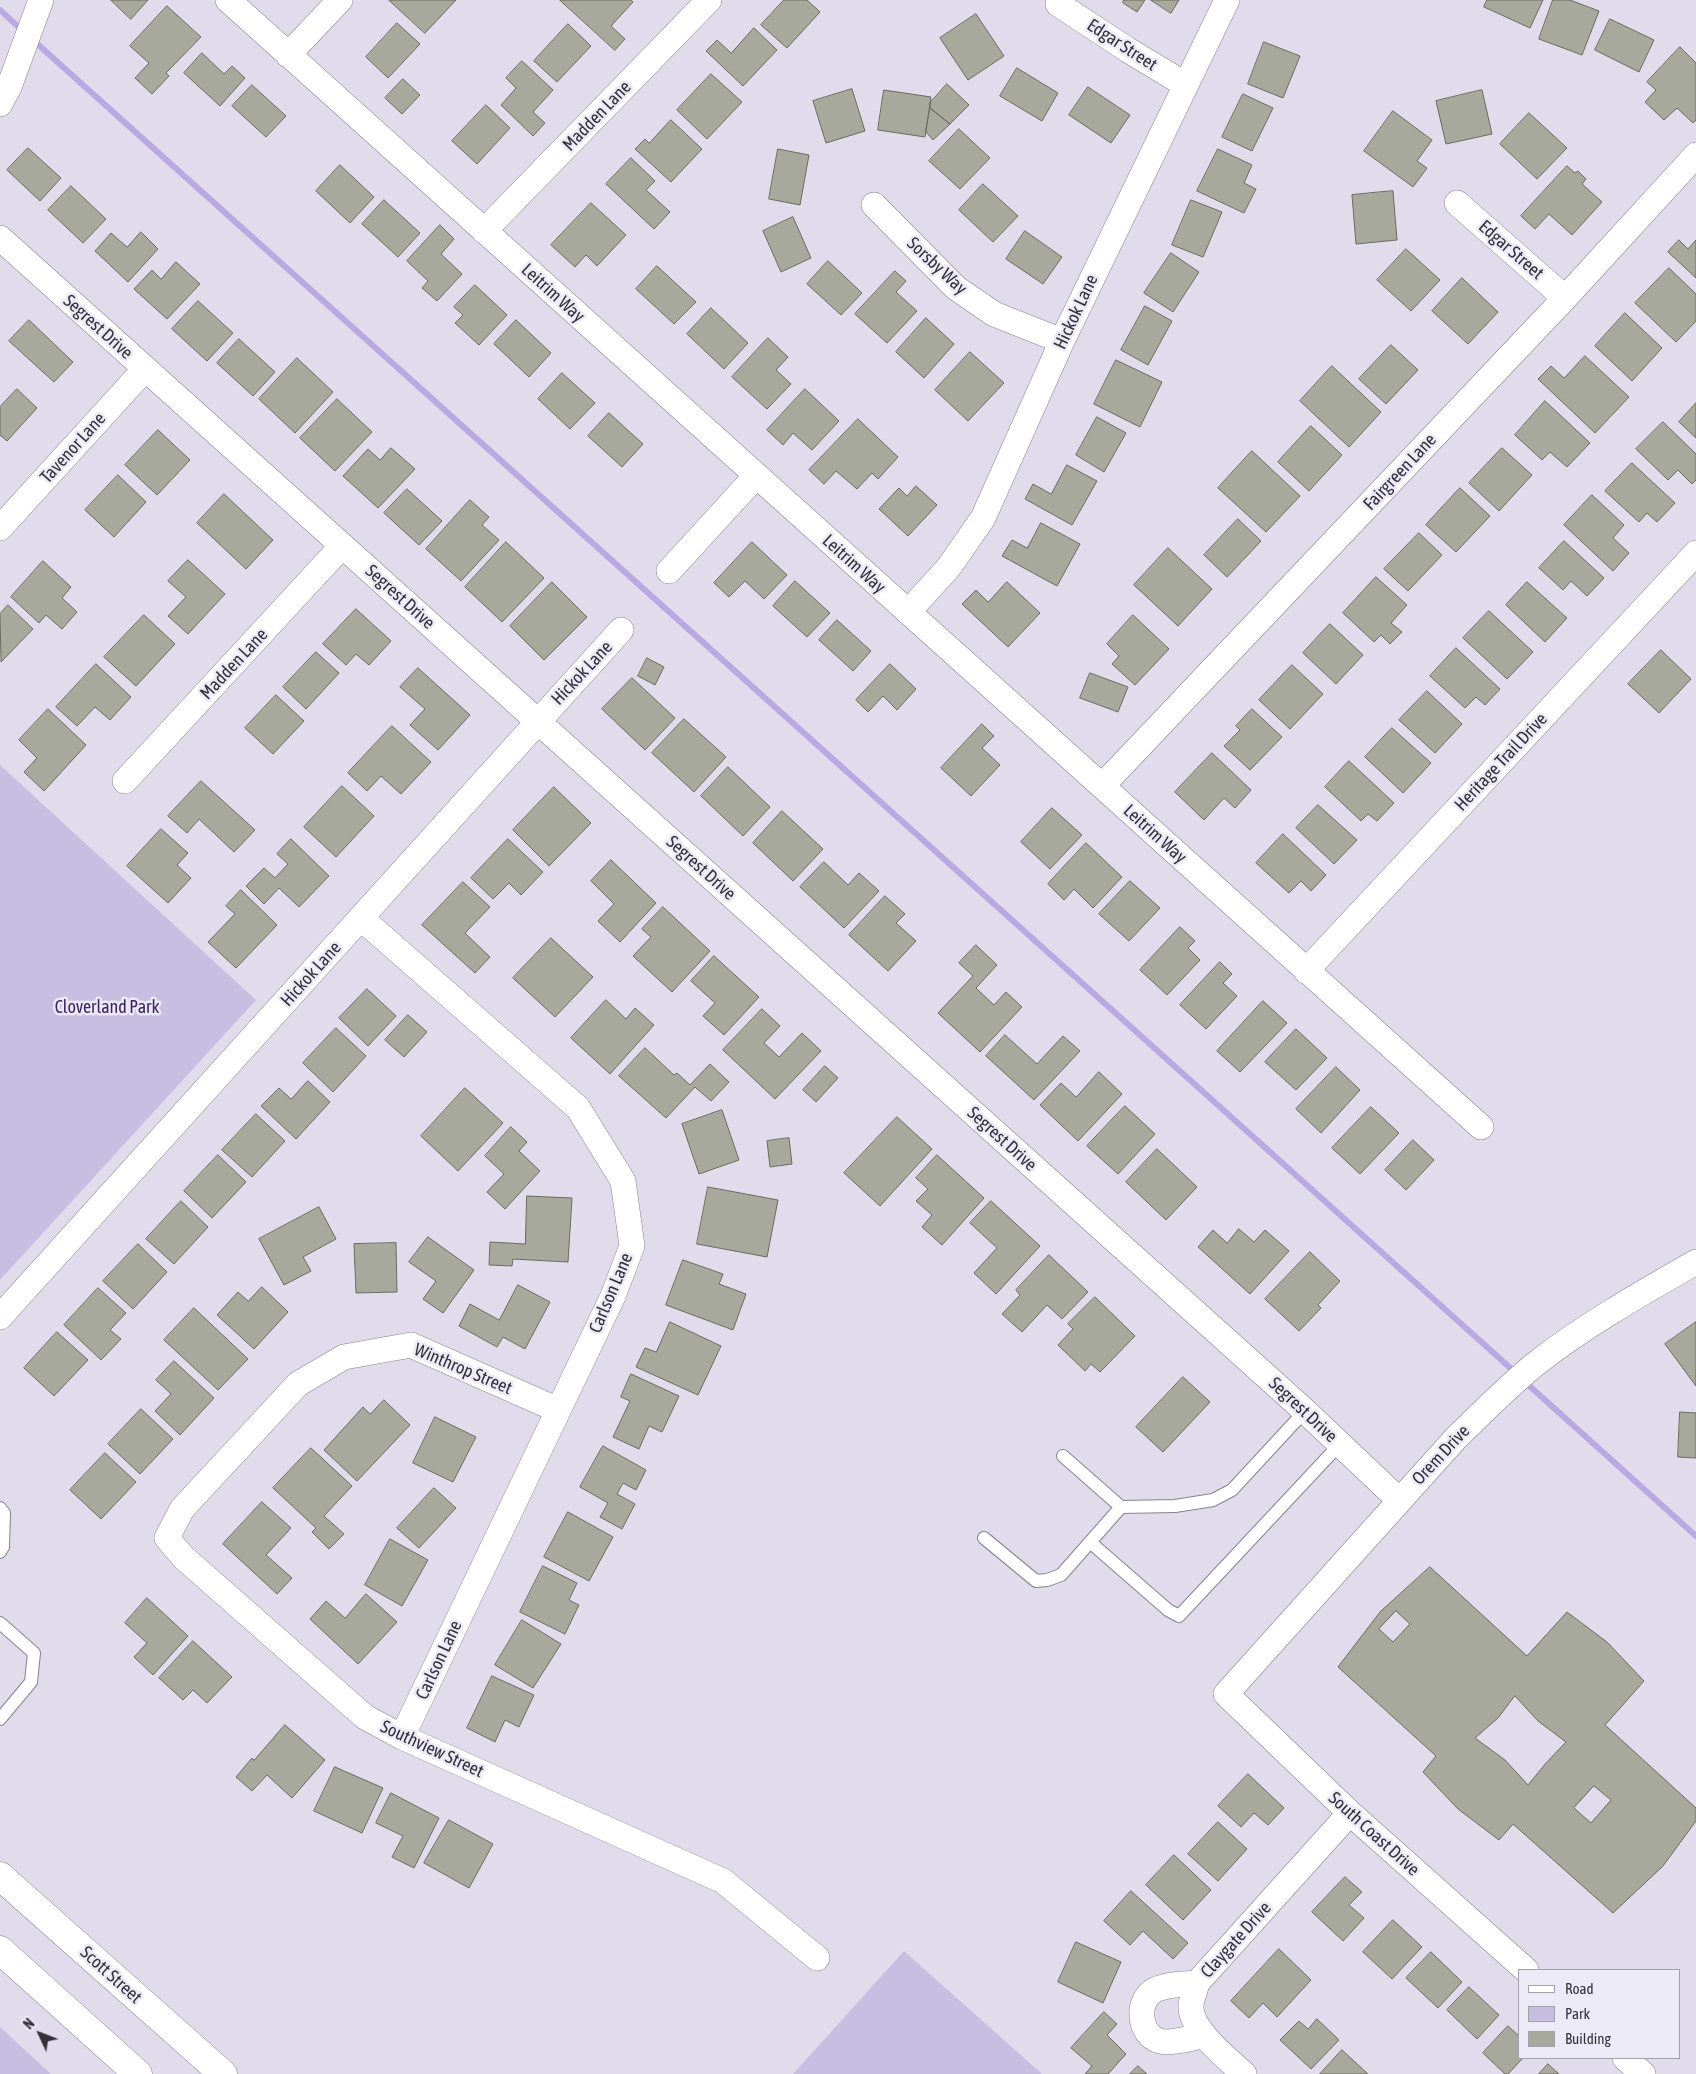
<!DOCTYPE html>
<html>
<head>
<meta charset="utf-8">
<style>
	body { margin:0 }
	#map { position:relative; width:1696px; height:2074px; overflow:hidden; background:#e0dceb; font-family:"Asap Condensed",sans-serif }
	canvas { display:block }
	.legend { position:absolute; left:1518px; top:1969px; width:162px; height:90px; box-sizing:border-box; background:#edeaf8; border:1px solid #a2a0ab; margin:0; padding:6px 9px; list-style:none; font-size:15px; color:#323137 }
	.legend li { display:flex; align-items:center; gap:10px; height:25px }
	.legend b { width:25px; border:1px solid #a2a0ab }
	.north { position:absolute; left:15px; top:2009px; width:50px; height:50px; -webkit-text-stroke:4px #edeaf8; paint-order:stroke; rotate:313deg; font-size:14px; font-weight:700; line-height:20px; text-align:center; color:#323137 }
	.north::after { content:''; display:block; margin:auto; width:18px; height:22px; background:#323137; clip-path:polygon(50% 0,100% 100%,50% 72%,0 100%) }
</style>
</head>
<body>
<div id="map">
<canvas width="1696" height="2074"></canvas>
<ul class="legend">
<li><b style="height:6px;background:#fff"></b>Road</li>
<li><b style="height:14px;background:#c7bfe2"></b>Park</li>
<li><b style="height:14px;background:#a6a99c"></b>Building</li>
</ul>
<div class="north">N</div>
</div>
<script>
const ctx = document.querySelector('canvas').getContext('2d');
ctx.lineJoin = 'round';
function paint(path, color) {
  ctx.fillStyle = color;
  ctx.fill(path, 'evenodd');
}
function trace(path, color, width, dash) {
  ctx.strokeStyle = color;
  ctx.lineWidth = width;
  ctx.lineCap = dash ? 'butt' : 'round';
  ctx.setLineDash(dash || []);
  ctx.stroke(path);
}
function write(font, color, halo, rows, align = 'center') {
  ctx.font = font + ' "Asap Condensed",sans-serif';
  ctx.lineWidth = 5;
  ctx.setLineDash([]);
  ctx.textBaseline = 'middle';
  ctx.strokeStyle = halo;
  ctx.fillStyle = color;
  for (const [text, x, y, turn = 0] of rows) {
    ctx.save();
    ctx.translate(x, y);
    ctx.rotate((+turn || 0) * Math.PI / 180);
    ctx.textAlign = isNaN(turn) ? turn : align;
    if (halo) ctx.strokeText(text, 0, 0);
    ctx.fillText(text, 0, 0);
    ctx.restore();
  }
}
paint(new Path2D(`
	M0,765l256,235 -256,280z
	M904,1951l138,123h-249z
	M0,2027l51,47h-51z`), '#c7bfe2');
trace(new Path2D(`
	M0,10l24,22
	M33,40l1484,1334
	M1524,1381l172,155`), '#b8a9e3', 6);
const building = new Path2D(`
	M111,0h37l-17,19z
	M389,0h67l-31,33z
	M560,0h71l2,2 -22,24 14,13 -10,11z
	M784,0h23l13,12 -33,36 -26,-23z
	M1124,0h21l-8,12 -14,-9z
	M1151,0h28l-8,13z
	M1487,0h56l-13,28 -46,-21z
	M1553,0h17l29,11 -17,44 -43,-16z
	M167,6l34,31 -35,36 3,3 -17,18 -17,-16 14,-15 -19,-17z
	M976,14l28,42 -36,24 -28,-42z
	M1610,19l44,21 -15,32 -44,-22z
	M397,23l23,21 -32,34 -22,-21z
	M568,24l23,22 -34,36 -23,-21z
	M754,28l23,22 -34,36 -37,-35 11,-11 14,13z
	M1264,42l36,14 -17,42 -35,-14z
	M1680,47l16,16v57l-3,3 -16,-15 -13,12 -19,-18 11,-12 -9,-8z
	M202,53l22,21 8,-8 13,12 -25,28 -36,-33z
	M522,61l31,29 -20,22 12,11 -12,13 -32,-31 15,-17 -10,-10z
	M1017,68l41,25 -16,28 -42,-25z
	M711,74l31,28 -35,37 -30,-29z
	M403,79l17,16 -18,19 -17,-16z
	M947,84l22,21 -19,19 -20,-16v-5z
	M252,85l34,31 -20,21 -34,-31z
	M1088,87l42,28 -19,28 -42,-28z
	M852,89l13,42 -39,12 -13,-42z
	M884,90l47,7 -6,40 -47,-7z
	M1482,90l10,44 -46,10 -10,-43z
	M1243,94l30,14 -21,43 -30,-14z
	M486,105l24,23 -33,36 -25,-23z
	M930,108l20,16 -17,16 -7,-8z
	M1393,111l39,29 -15,21 10,7 -14,19 -49,-36z
	M1529,113l38,35 -30,31 -37,-35z
	M671,120l31,29 -31,33 -36,-33 10,-10 4,4z
	M959,129l31,29 -30,31 -31,-28z
	M28,148l33,30 -21,23 -33,-31z
	M778,149l31,6 -9,50 -31,-6z
	M1218,149l34,16 -8,18 12,6 -12,24 -47,-22z
	M631,158l24,23 -9,9 24,22 -16,17 -48,-45z
	M340,165l34,32 -24,26 -34,-32z
	M1567,166l8,7 3,-2 8,8 -4,5 20,18 -30,33 -23,-21 -14,15 -14,-13z
	M983,184l35,32 -25,26 -34,-32z
	M71,186l35,33 -23,24 -35,-33z
	M1393,191l4,49 -41,4 -4,-49z
	M384,200l36,33 -22,24 -36,-33z
	M1191,200l31,12 -19,45 -31,-12z
	M591,203l35,32 -29,31 -11,-11 -11,12 -24,-22z
	M793,217l18,41 -30,14 -18,-41z
	M440,225l14,14 -13,15 21,20 -25,27 -15,-13 6,-7 -21,-20z
	M1025,231l37,26 -19,27 -37,-25z
	M141,232l17,17 -30,33 -33,-31 16,-18 16,14z
	M1679,240l9,9 8,-9v38l-28,-26z
	M1406,249l34,31 -29,31 -34,-31z
	M1171,253l28,19 -26,40 -29,-19z
	M828,261l34,32 -21,22 -34,-31z
	M176,262l24,22 -33,35 -33,-30 18,-19 9,9z
	M657,266l39,36 -22,22 -38,-35z
	M1669,268l27,26v27l-20,21 -41,-39z
	M895,271l11,10 -10,11 21,19 -30,32 -32,-29z
	M1462,278l36,34 -30,32 -36,-33z
	M475,285l32,30 -28,30 -24,-22 8,-8 -9,-8z
	M198,301l35,32 -26,28 -35,-32z
	M1145,306l27,15 -24,44 -27,-15z
	M711,308l37,35 -24,26 -37,-35z
	M1625,313l37,35 -30,33 -37,-35z
	M926,318l28,26 -30,34 -28,-26z
	M29,320l44,42 -19,20 -45,-41z
	M516,320l35,33 -22,24 -35,-33z
	M768,338l20,19 -12,13 15,14 -24,25 -35,-32z
	M239,339l36,33 -22,24 -36,-33z
	M1391,345l27,25 -32,34 -27,-25z
	M970,352l34,31 -36,38 -33,-31z
	M1585,356l44,41 -34,36 -57,-54 13,-13 13,12z
	M297,358l36,34 -38,41 -36,-34z
	M1116,360l46,22 -22,45 -46,-23z
	M1332,366l49,46 -32,35 -49,-46z
	M562,373l33,30 -25,26 -32,-30z
	M17,389l20,19 -30,33 -7,-6v-28z
	M805,389l34,32 -27,29 -19,-17 -10,12 -16,-15z
	M337,399l35,33 -37,39 -35,-33z
	M1545,401l45,42 -23,24 -17,-15 -8,8 -27,-25z
	M1696,403v35l-17,-16z
	M609,413l34,31 -21,23 -34,-31z
	M1097,417l29,16 -22,39 -28,-17z
	M858,419l40,38 -20,22 -6,-6 -15,16 -21,-18 -12,13 -15,-14z
	M1663,422l33,32v26l-4,4 -14,-14 -10,10 -32,-31z
	M1311,426l31,29 -33,36 -31,-29z
	M158,430l32,30 -33,35 -32,-30z
	M391,448l24,21 -37,39 -35,-32 25,-27 12,11z
	M1502,448l30,27 -33,36 -30,-28z
	M1252,451l48,45 -34,36 -48,-44z
	M1632,463l43,40 -18,19 -10,-9 -8,9 -34,-31z
	M1067,465l30,16 -25,44 -47,-26 8,-15 18,10z
	M118,475l28,27 -32,35 -29,-27z
	M916,486l21,19 -29,31 -29,-27 20,-21 8,8z
	M1460,488l30,28 -34,36 -30,-27z
	M407,489l35,32 -23,24 -35,-32z
	M224,494l49,46 -27,29 -49,-46z
	M1592,495l32,30 -11,13 16,15 -16,18 -49,-46z
	M470,500l19,17 -7,8 17,15 -38,41 -35,-32z
	M1238,519l23,22 -34,36 -23,-22z
	M1041,523l39,21 -23,42 -55,-30 10,-16 15,8z
	M1419,533l23,22 -34,36 -24,-22z
	M1564,541l40,37 -17,18 -16,-15 -8,9 -24,-22z
	M506,542l38,36 -42,44 -37,-35z
	M752,542l35,33 -23,24 -19,-18 -16,16 -15,-14z
	M1168,548l44,41 -34,37 -44,-41z
	M188,560l37,34 -37,40 -20,-18 18,-19 -18,-16z
	M43,561l28,26 -9,11 15,14 -15,17 -16,-14 -7,8 -28,-26z
	M1376,577l31,28 -16,18 11,9 -12,12 -9,-9 -7,7 -31,-29z
	M795,581l35,32 -23,24 -34,-31z
	M552,582l35,35 -43,43 -34,-34z
	M1007,582l33,31 -32,34 -46,-43 14,-14 12,12z
	M1527,582l40,36 -22,24 -39,-37z
	M8,605l25,24 -32,33 -1,-48z
	M356,609l35,32 -22,24 -13,-11 -10,11 -23,-21z
	M1489,611l44,41 -26,27 -44,-41z
	M144,615l31,29 -39,42 -32,-29z
	M1133,615l36,34 -34,36 -23,-21 7,-8 -12,-12z
	M837,620l34,31 -18,20 -34,-31z
	M1330,624l33,31 -27,29 -33,-31z
	M1456,648l44,41 -15,16 -9,-8 -11,11 -35,-32z
	M1661,650l30,29 -32,34 -31,-29z
	M316,652l23,21 -33,36 -23,-22z
	M647,658l17,9 -9,18 -17,-9z
	M96,664l35,33 -21,23 -15,-13 -18,19 -21,-19z
	M890,664l26,25 -19,21 -14,-14 -15,16 -12,-12z
	M1292,665l31,29 -33,35 -31,-29z
	M418,668l52,47 -32,35 -28,-25 15,-16 -25,-22z
	M1090,673l38,14 -10,25 -38,-14z
	M632,678l43,40 -30,32 -43,-41z
	M1427,691l35,33 -27,29 -36,-33z
	M276,695l28,26 -31,33 -28,-26z
	M48,709l38,36 -42,46 -20,-19 13,-14 -18,-18z
	M1252,709l30,28 -32,33 -26,-24 16,-16 -4,-4z
	M684,719l42,38 -32,35 -42,-39z
	M982,724l12,12 -12,12 18,17 -29,31 -30,-28z
	M392,726l39,36 -30,32 -20,-18 -14,15 -19,-18z
	M1392,728l39,35 -28,30 -38,-36z
	M1212,753l39,37 -16,18 -11,-10 -20,22 -29,-28z
	M1349,761l45,42 -17,18 -9,-7 -7,7 -36,-34z
	M728,767l42,40 -27,29 -42,-40z
	M201,781l54,49 -21,22 -35,-33 -12,14 -19,-17z
	M342,786l32,30 -38,41 -32,-30z
	M554,787l37,36 -42,43 -36,-36z
	M1318,805l39,35 -23,24 -38,-36z
	M1052,808l30,27 -32,34 -29,-27z
	M782,811l41,38 -30,32 -40,-38z
	M161,829l27,24 -11,12 14,13 -23,25 -41,-37z
	M1283,834l43,41 -15,16 -10,-10 -12,12 -33,-30z
	M291,839l38,37 -30,31 -20,-19 -15,16 -18,-18 18,-18 11,10 13,-14 -11,-10z
	M508,839l35,33 -22,23 -12,-12 -16,16 -22,-21z
	M1086,843l36,34 -29,31 -19,-19 -10,11 -16,-16z
	M611,860l45,43 -36,39 -22,-21 16,-17 -23,-23z
	M824,862l24,23 11,-12 20,18 -35,37 -44,-41z
	M1130,881l30,27 -31,33 -30,-27z
	M463,882l27,25 -25,26 25,24 -15,16 -53,-48z
	M241,890l36,35 -41,43 -28,-26 27,-28 -9,-8z
	M885,896l20,18 -9,9 20,18 -28,30 -39,-36z
	M663,907l47,44 -38,41 -39,-36 18,-19 -9,-8z
	M1180,927l15,14 -7,7 12,12 -33,35 -27,-25z
	M551,938l42,39 -38,40 -42,-39z
	M976,945l21,20 -21,23 18,17 12,-13 16,15 -42,45 -42,-39 35,-37 -14,-13z
	M714,956l45,41 -35,38 -21,-19 12,-13 -24,-22z
	M1220,962l12,12 -9,9 14,13 -31,33 -26,-24z
	M367,989l29,27 -28,30 -29,-28z
	M606,1000l20,19 9,-11 19,17 -44,49 -39,-36z
	M1263,1001l24,22 -47,49 -23,-21z
	M762,1009l18,17 -16,17 15,14 23,-24 19,18 -46,48 -52,-49z
	M408,1015l19,17 -23,25 -19,-17z
	M336,1028l30,28 -33,36 -30,-29z
	M1296,1029l31,29 -31,32 -31,-28z
	M1005,1035l32,29 26,-28 17,15 -46,49 -48,-44z
	M645,1048l29,27 3,-2 13,12 20,-21 19,18 -18,19 -16,-14 -29,31 -47,-42z
	M825,1066l13,12 -22,24 -13,-12z
	M1336,1067l24,23 -39,43 -25,-24z
	M1099,1072l23,22 -44,47 -38,-36 21,-22 15,14z
	M308,1081l22,21 -34,37 -35,-33 18,-18 12,11z
	M465,1088l38,35 -45,48 -37,-35z
	M1125,1106l30,28 -37,40 -31,-28z
	M1371,1107l28,26 -39,41 -28,-26z
	M722,1110l17,50 -40,14 -17,-50z
	M256,1114l29,27 -33,36 -30,-27z
	M897,1117l35,32 -52,57 -36,-33z
	M511,1127l16,15 -8,9 21,20 -35,38 -18,-17 17,-18 -19,-18z
	M789,1138l3,26 -22,3 -3,-26z
	M1413,1140l21,20 -28,30 -21,-20z
	M1157,1149l40,38 -31,33 -40,-38z
	M218,1155l28,27 -34,36 -28,-27z
	M937,1155l47,43 -42,47 -20,-18 10,-12 -16,-14 12,-12 -12,-11z
	M708,1187l70,13 -11,57 -70,-13z
	M527,1196l45,2 -4,64 -55,-3 -1,7 -23,-1 1,-23 35,2z
	M181,1201l27,26 -34,37 -28,-25z
	M991,1201l49,45 -44,48 -22,-21 23,-25 -27,-25z
	M319,1207l17,32 -33,18 8,14 -27,14 -25,-46z
	M1239,1229l15,13 11,-12 24,21 -39,43 -52,-47 15,-17 14,13z
	M428,1237l46,33 -31,43 -20,-14 13,-18 -27,-19z
	M396,1243l1,49 -41,1 -2,-49z
	M138,1244l29,28 -34,37 -30,-28z
	M1310,1252l30,29 -22,24 3,3 -22,23 -34,-32z
	M1049,1255l39,37 -26,27 -15,-14 -25,27 -20,-18 18,-19 -4,-5z
	M683,1260l40,14 -4,10 27,10 -13,36 -67,-25z
	M518,1285l32,17 -25,47 -22,-12 -6,10 -38,-21 11,-22 29,16z
	M262,1287l26,25 -34,37 -37,-34 21,-23 10,9z
	M98,1288l28,25 -16,17 11,9 -20,21 -37,-35z
	M1095,1297l40,39 -35,36 -9,-8 -6,7 -27,-26 15,-16 -5,-5z
	M194,1308l54,51 -30,31 -54,-50z
	M670,1322l51,24 -23,49 -62,-28 9,-19 11,4z
	M1696,1322v64l-31,-42z
	M57,1332l31,28 -34,36 -30,-28z
	M174,1361l40,37 -34,37 -25,-24 16,-17 -15,-14z
	M631,1374l48,22 -17,36 -13,-6 -10,23 -26,-12 17,-36 -9,-4z
	M1183,1377l27,25 -47,50 -27,-25z
	M384,1400l26,25 -53,56 -33,-31 39,-43 7,7z
	M141,1409l32,30 -33,35 -32,-30z
	M1680,1412l16,1v45l-18,-1z
	M435,1417l41,20 -23,45 -40,-19z
	M603,1446l43,24 -10,20 -13,-7 -6,11 18,10 -13,25 -22,-12 8,-14 -28,-16z
	M311,1448l41,38 -28,30 20,18 -15,15 -17,-17 4,-4 -43,-40z
	M105,1453l31,29 -35,37 -31,-29z
	M434,1488l22,20 -37,40 -22,-20z
	M262,1502l29,26 -25,27 26,23 -15,16 -54,-50z
	M568,1512l45,25 -24,44 -45,-24z
	M390,1539l38,21 -26,46 -37,-21z
	M543,1566l34,17 -8,17 10,5 -14,29 -45,-22z
	M1430,1567l97,89 40,-44 40,30 37,39 -39,44 91,83v13l-33,45 -50,47 -100,-89 -14,16 -41,-31 -35,-37 13,-16 -98,-89 42,-55zM1396,1611l14,13 -17,18 -14,-13zM1515,1696l23,25 28,21 -20,21 -18,22 -23,-25 -30,-22 23,-20zM1594,1786l17,14 -20,23 -17,-15z
	M366,1594l31,28 -39,42 -48,-45 16,-18 19,17z
	M147,1598l41,38 -35,39 -19,-18 13,-14 -22,-20z
	M522,1620l39,24 -28,44 -38,-23z
	M193,1641l39,36 -25,26 -14,-13 -10,10 -24,-22z
	M492,1676l42,19 -15,32 -14,-7 -10,22 -28,-14z
	M285,1725l40,35 -33,38 -25,-23 -15,16 -16,-14 16,-19 2,2z
	M335,1767l48,21 -21,45 -48,-22z
	M1248,1774l36,34 -16,17 -14,-12 -13,14 -23,-21z
	M391,1793l48,25 -25,50 -22,-11 11,-21 -27,-13z
	M449,1820l44,24 -24,44 -45,-25z
	M1218,1822l29,27 -29,32 -30,-27z
	M1174,1855l37,35 -28,30 -37,-35z
	M1345,1877l17,15 -13,13 15,13 -21,23 -31,-29z
	M1131,1891l57,52 -15,16 -30,-28 -13,14 -26,-24z
	M1393,1920l29,27 -30,32 -29,-27z
	M1076,1942l45,20 -18,41 -45,-21z
	M1279,1949l32,31 -34,37 -14,-14 -14,15 -18,-17z
	M1431,1952l31,30 -24,26 -32,-30z
	M1469,1987l30,28 -22,24 -30,-29z
	M1104,2012l13,12 -10,11 19,19 -18,20h-23l7,-8 -21,-18z
	M1317,2019l22,21 -28,29 -31,-29 19,-19 9,8z
	M1508,2026l12,11v21h3l-15,16h-3l-22,-21z
	M1342,2050l26,24h-48z
	M1548,2064l11,10h-20z
	M1138,2066l9,8h-17z`);
paint(building, '#a6a99c');
trace(building, '#686b5e', 1);
const lane = new Path2D(`
	M1063,1456l58,51
	M0,1508l4,5 -1,34 -3,5
	M984,1538l52,43 11,-1 14,-5 60,-68 54,-1 38,-6 19,-10 73,-79
	M1090,1542l78,68 11,6 161,-172
	M0,1623l34,30 -3,29 -31,37`);
const street = new Path2D(`
	M228,0l1253,1127
	M1058,4l70,46 58,35
	M288,55l52,-55
	M0,104l9,-17 32,-87
	M1457,203l108,95
	M874,205l82,83 38,26 68,27
	M484,231l225,-231
	M0,238l1305,1173 94,89
	M0,528l145,-159
	M669,571l87,-95
	M908,612l41,-45 34,-49 79,-177 165,-341
	M125,781l217,-235
	M1102,786l463,-488 131,-143
	M362,919l216,189 45,73 9,65 -19,50 -211,441
	M1306,971l390,-418
	M0,1317l621,-687
	M558,1410l-147,-65 -67,12 -46,27 -116,125 -15,29 16,19 182,160 37,20 321,144 94,77
	M1526,1970l-176,-157 -124,-119 230,-256c27,-26 53,-53 82,-76 49,-38 104,-69 158,-100
	M1197,1983c-14,1 -30,1 -42,7 -18,9 -17,40 0,49 11,7 37,-1 49,-4
	M1625,2058l18,16
	M1244,2074c-16,-15 -55,-45 -53,-69 1,-7 4,-15 6,-22l153,-170`);
const secondary = new Path2D(`
	M0,1876l223,198
	M0,1950l138,124`);
trace(lane, '#868390', 14);
trace(street, '#868390', 26);
trace(secondary, '#868390', 29);
trace(lane, '#fff', 12);
trace(street, '#fff', 25);
trace(secondary, '#fff', 28);
write('18px', '#323137', '#edeaf8', [
	["Edgar Street",1122,45,33],
	["Madden Lane",597,116,-46],
	["Edgar Street",1511,250,41],
	["Sorsby Way",937,266,43],
	["Leitrim Way",553,293,42],
	["Hickok Lane",1076,312,-65],
	["Segrest Drive",98,327,42],
	["Tavenor Lane",73,448,-48],
	["Fairgreen Lane",1400,472,-47],
	["Leitrim Way",854,564,42],
	["Segrest Drive",400,597,42],
	["Madden Lane",234,664,-47],
	["Hickok Lane",582,673,-47],
	["Heritage Trail Drive",1501,762,-47],
	["Leitrim Way",1155,834,42],
	["Segrest Drive",701,868,42],
	["Hickok Lane",311,974,-48],
	["Segrest Drive",1002,1139,42],
	["Carlson Lane",611,1293,-67],
	["Winthrop Street",463,1369,23],
	["Segrest Drive",1303,1410,43],
	["Orem Drive",1441,1455,-47],
	["Carlson Lane",439,1660,-65],
	["Southview Street",432,1749,25],
	["South Coast Drive",1374,1834,42],
	["Claygate Drive",1236,1940,-48],
	["Scott Street",111,1975,42]
]);
write('18px', '#3b2265', '#edeaf8', [
	["Cloverland Park",107,1007]
]);
</script>
</body>
</html>
